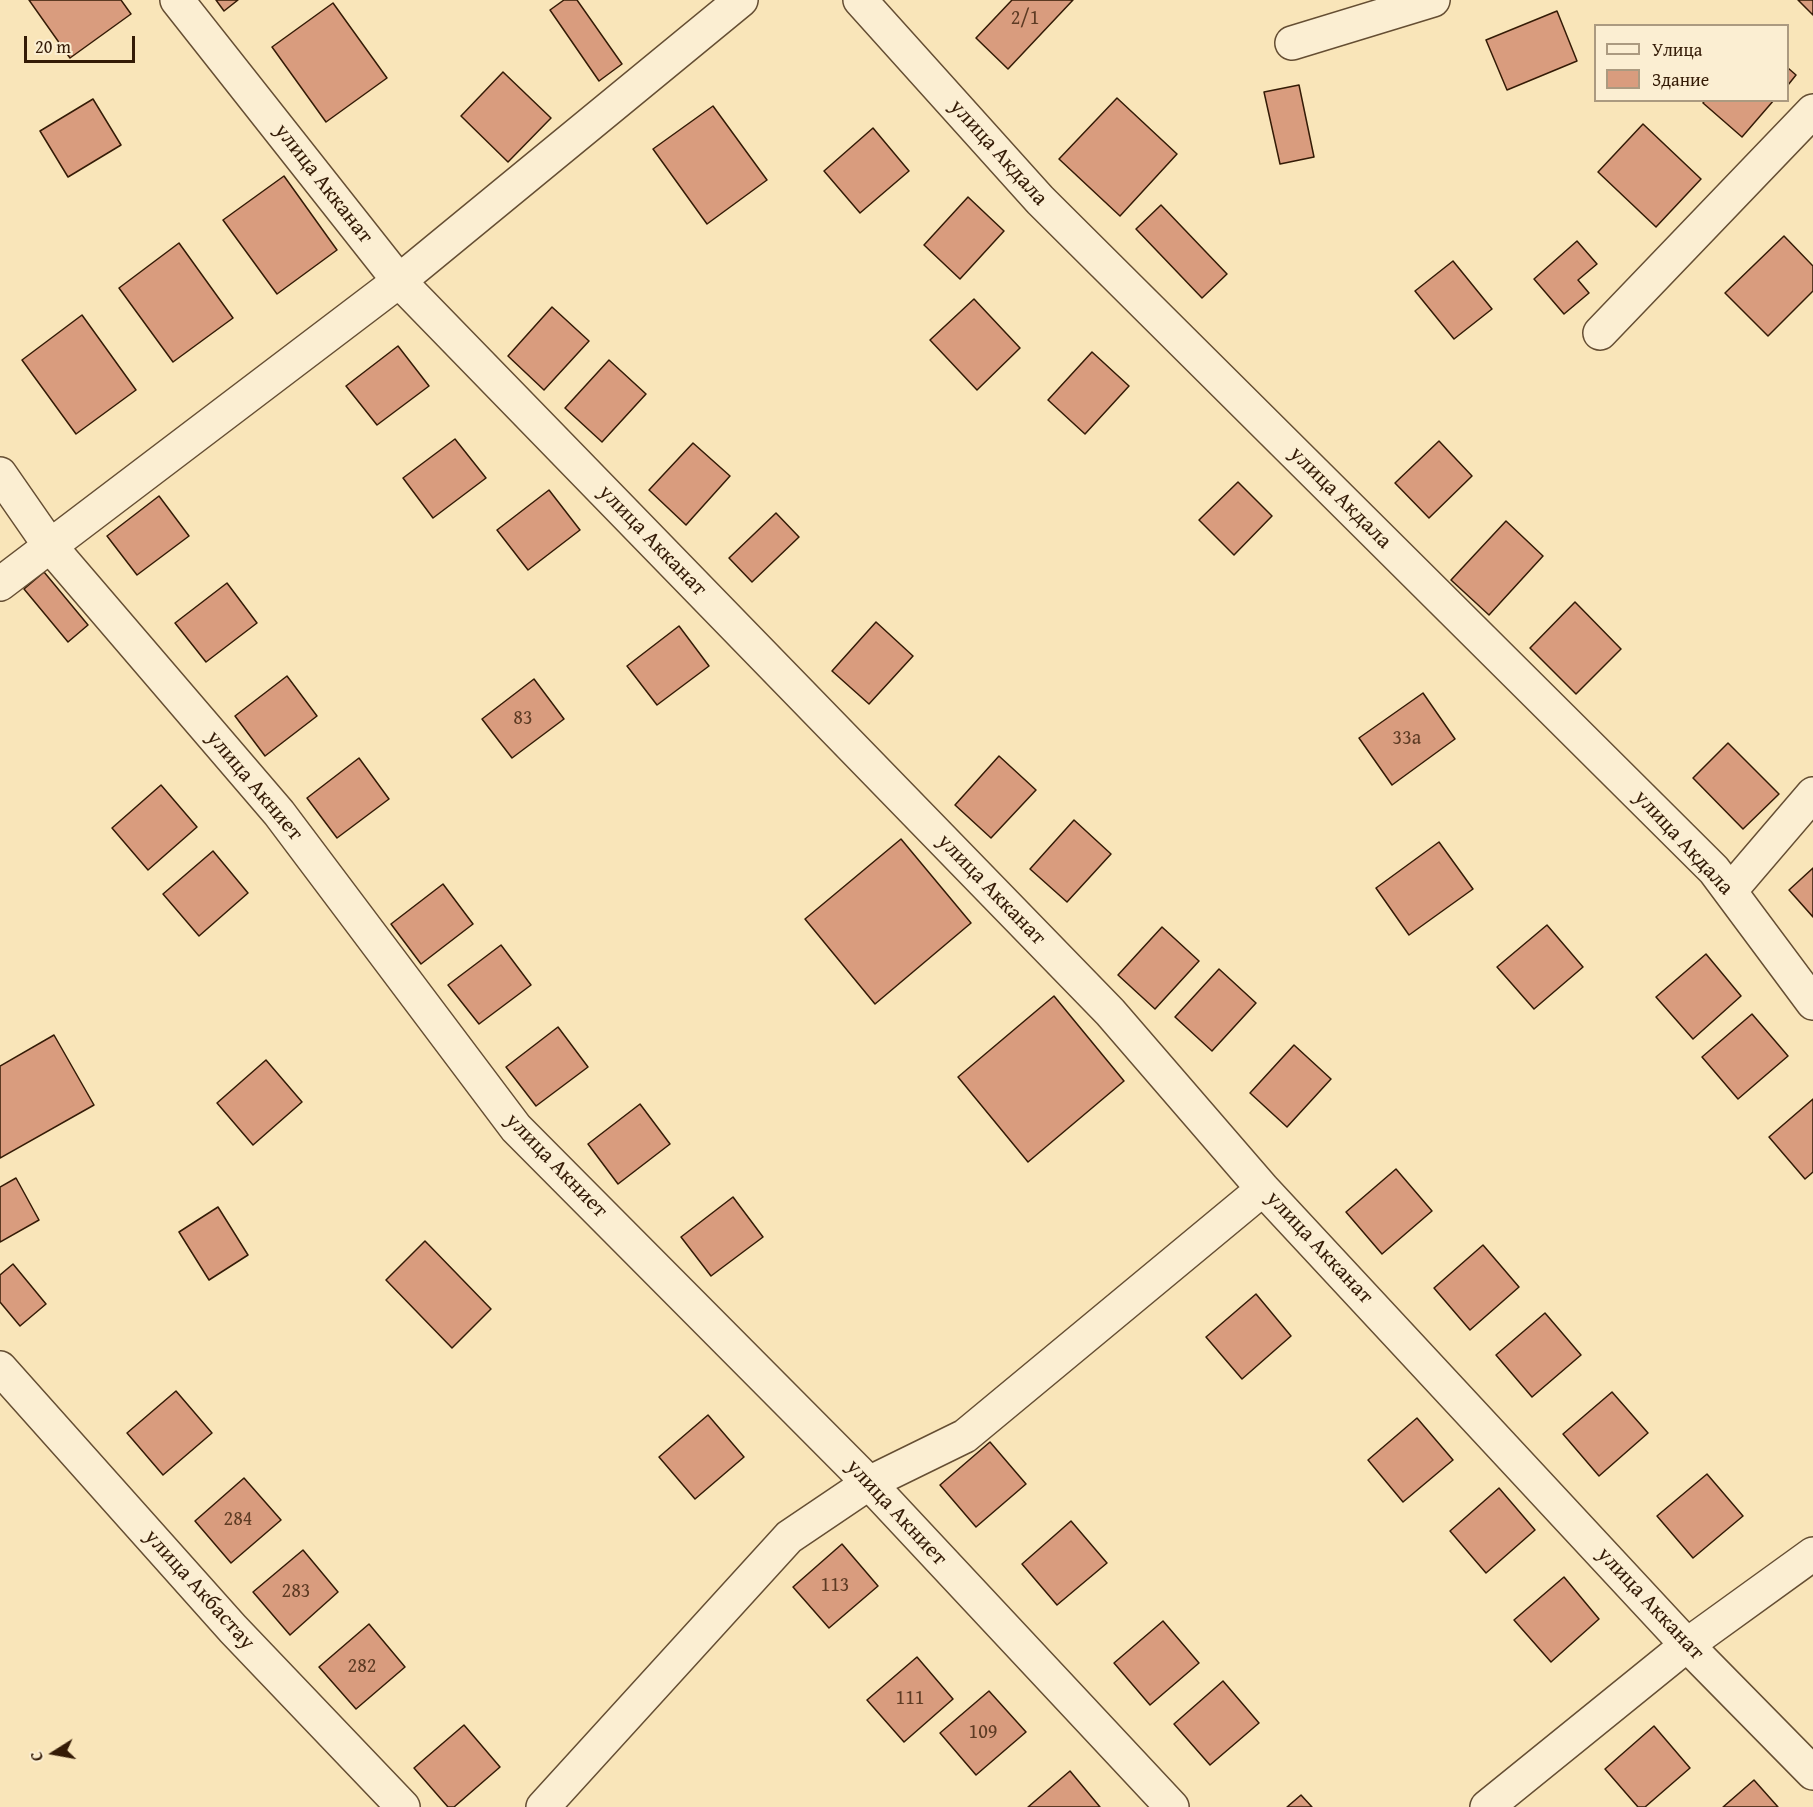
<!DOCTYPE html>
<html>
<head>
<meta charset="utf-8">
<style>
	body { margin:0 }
	#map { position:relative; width:1813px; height:1807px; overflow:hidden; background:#f9e5b9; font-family:"Gentium Book Plus",serif }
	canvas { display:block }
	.legend { position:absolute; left:1594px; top:24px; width:195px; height:78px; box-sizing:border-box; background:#fbeed2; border:2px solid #ab9a80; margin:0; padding:8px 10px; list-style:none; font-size:18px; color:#341b06 }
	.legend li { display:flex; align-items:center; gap:12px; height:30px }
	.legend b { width:30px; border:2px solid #ab9a80 }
	.north { position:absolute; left:24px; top:1723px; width:60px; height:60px; -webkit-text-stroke:4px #fbeed2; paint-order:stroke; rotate:259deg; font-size:16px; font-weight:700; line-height:24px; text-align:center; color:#341b06 }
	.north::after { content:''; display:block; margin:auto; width:21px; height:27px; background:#341b06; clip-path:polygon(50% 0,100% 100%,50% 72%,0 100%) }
	.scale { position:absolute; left:24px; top:36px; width:111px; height:27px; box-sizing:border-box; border:3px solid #341b06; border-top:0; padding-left:8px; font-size:18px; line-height:21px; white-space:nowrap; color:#341b06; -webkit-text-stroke:4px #fbeed2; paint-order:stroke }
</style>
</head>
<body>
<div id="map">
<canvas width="1813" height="1807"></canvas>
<ul class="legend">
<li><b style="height:8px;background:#fbeed2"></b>Улица</li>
<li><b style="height:16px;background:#d99c7e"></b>Здание</li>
</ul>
<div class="north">С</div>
<div class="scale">20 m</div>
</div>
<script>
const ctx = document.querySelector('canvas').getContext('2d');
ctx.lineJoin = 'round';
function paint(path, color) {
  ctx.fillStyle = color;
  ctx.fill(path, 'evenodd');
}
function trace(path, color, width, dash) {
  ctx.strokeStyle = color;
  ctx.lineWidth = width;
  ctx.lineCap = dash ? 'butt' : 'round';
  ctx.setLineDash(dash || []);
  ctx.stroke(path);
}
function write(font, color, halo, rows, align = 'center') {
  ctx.font = font + ' "Gentium Book Plus",serif';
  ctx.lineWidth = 5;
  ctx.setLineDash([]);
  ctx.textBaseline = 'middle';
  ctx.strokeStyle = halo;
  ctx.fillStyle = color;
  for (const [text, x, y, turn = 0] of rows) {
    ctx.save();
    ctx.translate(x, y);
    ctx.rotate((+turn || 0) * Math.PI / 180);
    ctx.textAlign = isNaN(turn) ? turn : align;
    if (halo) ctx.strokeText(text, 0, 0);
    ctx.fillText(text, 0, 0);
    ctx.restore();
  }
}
const building = new Path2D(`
	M29,0h92l10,14 -61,44z
	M216,0h22l-14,11z
	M564,0h13l45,64 -23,17 -49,-71z
	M1012,0h61l-65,69 -32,-31z
	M1798,0h15v15z
	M333,3l54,75 -61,44 -54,-75z
	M1557,11l20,50 -70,29 -21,-50z
	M1788,68l8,7 -8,10z
	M503,72l48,46 -43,44 -47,-46z
	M1299,85l15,72 -34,7 -16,-72z
	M1117,98l60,56 -57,62 -61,-57z
	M93,99l28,46 -53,32 -28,-46z
	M1705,100h69l-32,37 -39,-34z
	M713,106l54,74 -60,44 -54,-75z
	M1643,124l58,55 -45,48 -58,-55z
	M873,128l36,43 -49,42 -36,-42z
	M284,176l53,74 -60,44 -54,-74z
	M968,197l36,34 -44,48 -36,-34z
	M1161,205l66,69 -25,24 -66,-69z
	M1784,236l29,30v25l-45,45 -43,-43z
	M1577,241l20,23 -19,16 11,13 -25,21 -30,-35z
	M179,243l54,75 -60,44 -54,-74z
	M1453,261l39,48 -38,30 -39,-48z
	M974,299l46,49 -43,42 -47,-50z
	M552,307l37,34 -45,49 -36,-34z
	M82,315l54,75 -60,44 -54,-74z
	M398,346l31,40 -52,39 -31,-39z
	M1092,352l37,34 -44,48 -37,-34z
	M609,360l37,34 -44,48 -37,-34z
	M455,439l31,39 -53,40 -30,-40z
	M1439,441l33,35 -43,42 -34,-35z
	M693,443l37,33 -44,49 -37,-35z
	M1238,482l34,34 -38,39 -35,-35z
	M549,490l31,40 -52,40 -31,-40z
	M159,496l30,40 -52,39 -30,-39z
	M776,513l23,24 -47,45 -23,-24z
	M1506,521l37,35 -54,59 -38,-35z
	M44,572l44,53 -20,17 -44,-53z
	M227,583l30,40 -51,39 -31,-39z
	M1575,602l46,47 -45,45 -46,-46z
	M876,622l37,34 -44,48 -37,-33z
	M679,626l30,40 -52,39 -30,-39z
	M287,676l30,40 -52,40 -30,-40z
	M534,679l30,40 -52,39 -30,-39z
	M1423,693l32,46 -63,46 -33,-47z
	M1728,743l51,51 -36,35 -50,-51z
	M999,756l37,34 -45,48 -36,-33z
	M359,758l30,41 -52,39 -30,-40z
	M161,785l36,42 -49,43 -36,-42z
	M1074,820l37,34 -44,48 -37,-33z
	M901,839l70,84 -96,81 -70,-85z
	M1439,842l34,47 -64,46 -33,-47z
	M213,851l35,42 -49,43 -36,-42z
	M1813,868v49l-24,-27z
	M443,884l30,40 -52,40 -30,-40z
	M1547,925l36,42 -49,42 -37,-42z
	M1162,927l37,34 -44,48 -37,-34z
	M501,945l30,40 -52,39 -31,-39z
	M1706,954l35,42 -48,43 -37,-42z
	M1219,969l37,34 -44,48 -37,-34z
	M1054,996l70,85 -96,81 -70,-85z
	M1752,1014l36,42 -50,43 -36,-42z
	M558,1027l30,40 -52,39 -30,-39z
	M54,1035l40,70 -94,53v-92z
	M1294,1045l37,34 -44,48 -37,-34z
	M266,1060l36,42 -49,43 -36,-42z
	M1813,1099v73l-8,7 -36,-42z
	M640,1104l30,40 -52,40 -30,-40z
	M1396,1169l36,42 -50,43 -36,-42z
	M16,1178l23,42 -39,22v-55z
	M733,1197l30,40 -52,39 -30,-39z
	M218,1207l30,48 -39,25 -30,-48z
	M425,1241l66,68 -39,39 -66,-68z
	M1483,1245l36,42 -49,43 -36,-42z
	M13,1264l33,40 -26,22 -20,-24v-27z
	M1256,1294l35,42 -49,43 -36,-42z
	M1545,1313l36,42 -49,42 -36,-42z
	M176,1391l36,42 -49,42 -36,-42z
	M1612,1392l36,41 -49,43 -36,-42z
	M708,1415l36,42 -49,42 -36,-42z
	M1417,1418l36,42 -50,42 -35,-42z
	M990,1442l36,42 -50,43 -36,-42z
	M1707,1474l36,42 -50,42 -36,-42z
	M244,1478l37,42 -50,43 -36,-42z
	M1499,1488l36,42 -49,43 -36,-42z
	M1071,1521l36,42 -50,42 -35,-41z
	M842,1544l36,42 -49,42 -36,-41z
	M303,1550l35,42 -48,43 -37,-43z
	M1564,1577l35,42 -48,43 -37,-42z
	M1163,1621l36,42 -49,42 -36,-42z
	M369,1624l36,43 -49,42 -37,-42z
	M917,1657l36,42 -49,43 -37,-42z
	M1223,1681l36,42 -49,42 -36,-41z
	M989,1691l37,41 -50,43 -36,-42z
	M464,1725l36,42 -46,40h-6l-34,-39z
	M1654,1726l36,42 -45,39h-7l-33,-38z
	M1070,1771l30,36h-72z
	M1754,1780l24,27h-55z
	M1301,1795l11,12h-25z`);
paint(building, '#d99c7e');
trace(building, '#341b06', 1.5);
const minor = new Path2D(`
	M177,0l222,281 711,731 153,177 424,456 126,128
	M860,0l180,200 674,670 99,133
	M1292,43l141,-43
	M1600,333l213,-222
	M0,474l50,72 229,267 237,315 353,355 303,324
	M0,584l399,-303 342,-281
	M1730,891l83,-97
	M0,1368l233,261 170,178
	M543,1807l246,-270 80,-54 96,-47 298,-247
	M1487,1807l200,-162 126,-91`);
trace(minor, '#654e33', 36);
trace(minor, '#fbeed2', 33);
write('20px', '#5d3b24', null, [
	["2/1",1025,19],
	["83",523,719],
	["33а",1407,739],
	["284",238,1520],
	["113",835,1586],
	["283",296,1592],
	["282",362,1667],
	["111",910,1699],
	["109",983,1733]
]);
write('22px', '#341b06', '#fbeed2', [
	["улица Акдала",998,153,48],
	["улица Акканат",323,184,52],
	["улица Акдала",1340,498,45],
	["улица Акканат",652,541,46],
	["улица Акниет",254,786,50],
	["улица Акдала",1683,843,47],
	["улица Акканат",991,890,46],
	["улица Акниет",556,1166,46],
	["улица Акканат",1319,1248,47],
	["улица Акниет",896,1513,47],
	["улица Акбастау",199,1590,48],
	["улица Акканат",1650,1604,47]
]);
</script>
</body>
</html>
